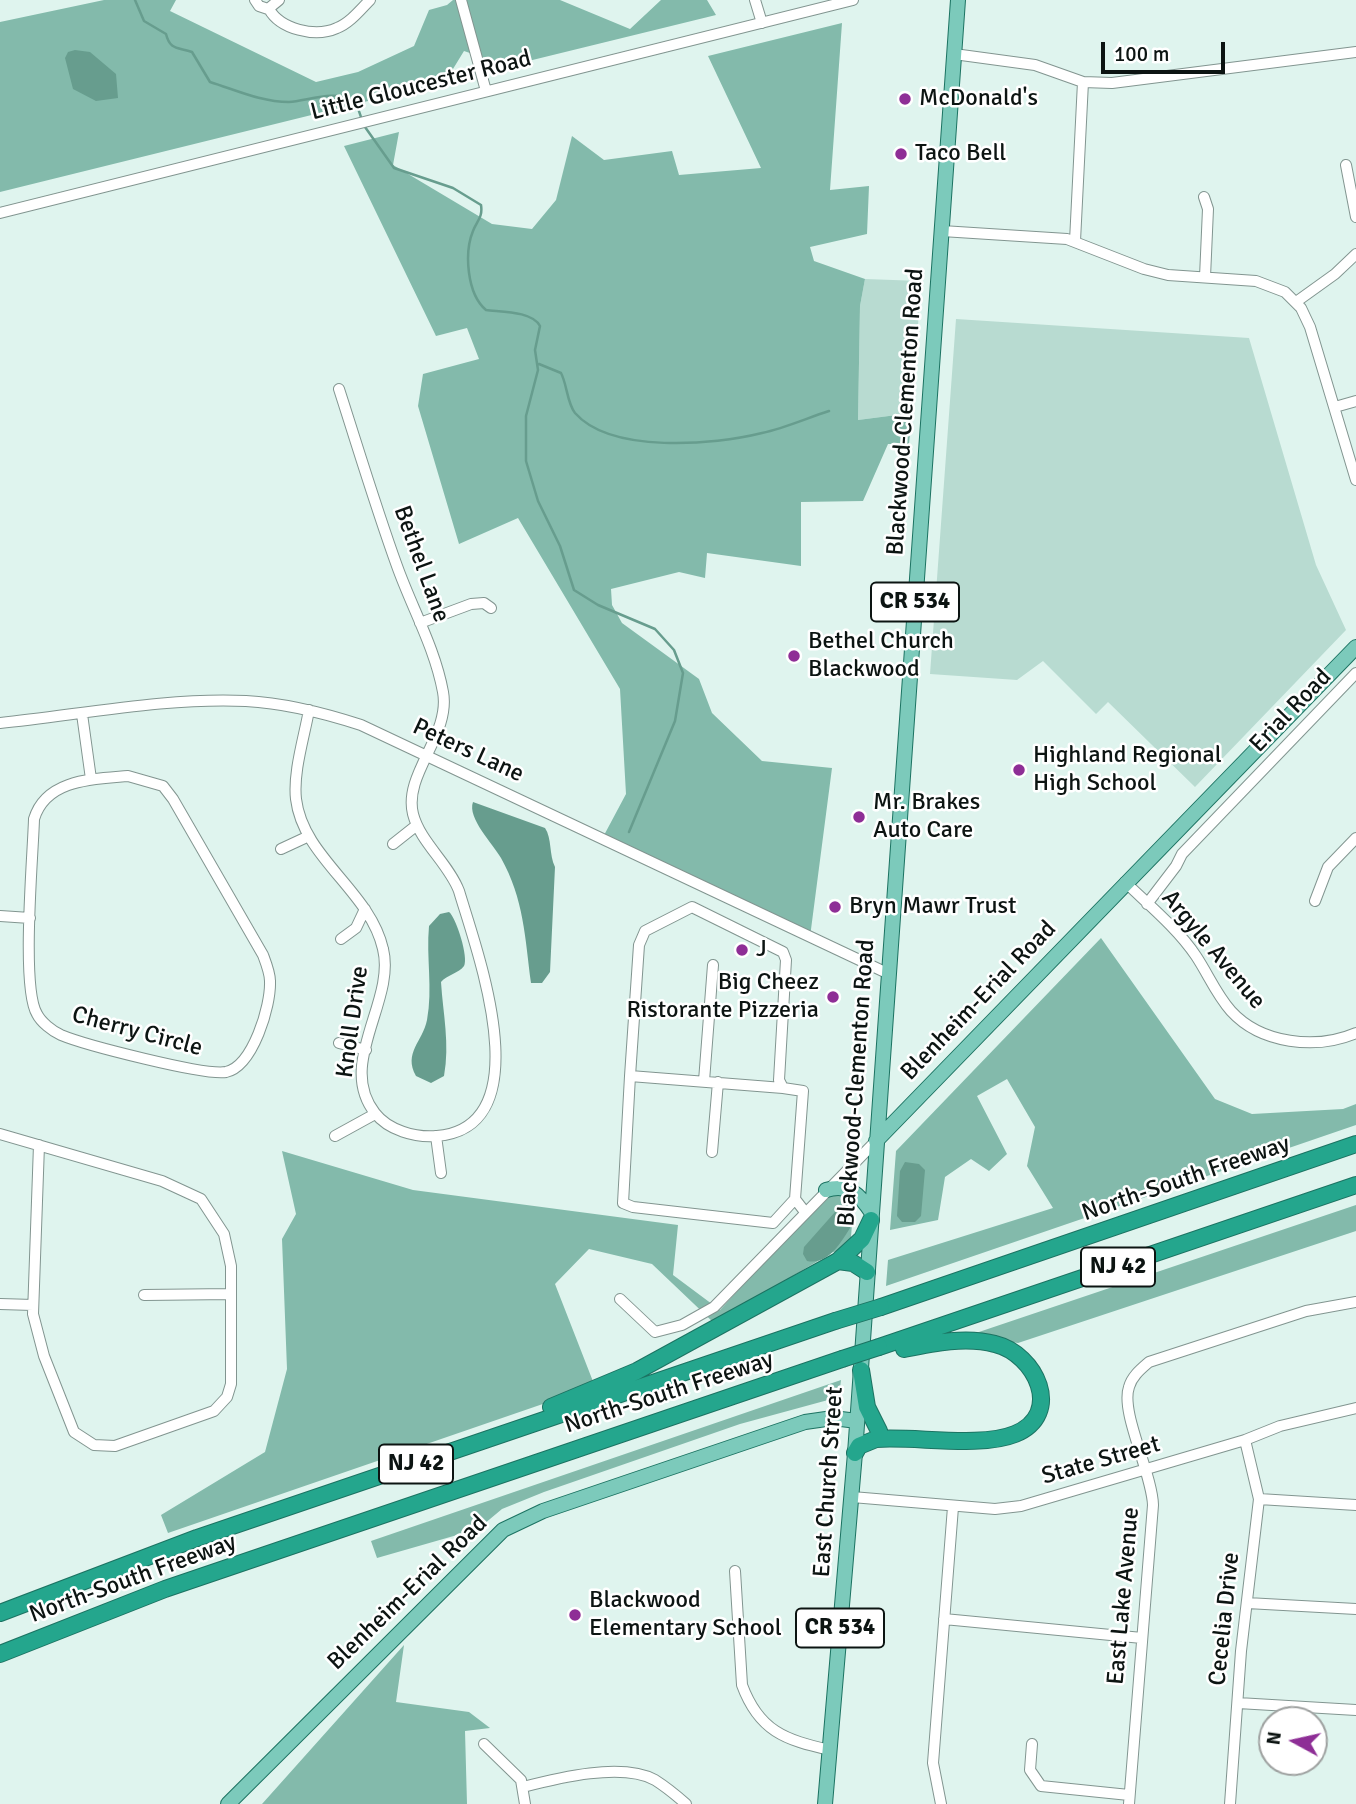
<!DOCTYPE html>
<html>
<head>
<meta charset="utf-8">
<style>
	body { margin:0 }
	#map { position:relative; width:1356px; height:1804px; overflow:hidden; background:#dff4ee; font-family:Signika,sans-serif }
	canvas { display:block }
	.north { position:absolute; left:1258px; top:1706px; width:70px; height:70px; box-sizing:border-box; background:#fff; border:2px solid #9ea1a0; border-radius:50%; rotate:278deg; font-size:19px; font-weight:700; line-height:28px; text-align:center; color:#0c1412 }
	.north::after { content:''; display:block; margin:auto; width:24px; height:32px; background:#8e2e96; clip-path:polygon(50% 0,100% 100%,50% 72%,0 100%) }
	.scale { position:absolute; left:1101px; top:42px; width:124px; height:32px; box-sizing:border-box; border:4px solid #0c1412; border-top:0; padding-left:9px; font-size:21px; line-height:24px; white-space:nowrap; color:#0c1412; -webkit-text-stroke:5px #fff; paint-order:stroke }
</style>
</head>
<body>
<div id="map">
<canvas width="1356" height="1804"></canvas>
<div class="north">N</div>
<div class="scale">100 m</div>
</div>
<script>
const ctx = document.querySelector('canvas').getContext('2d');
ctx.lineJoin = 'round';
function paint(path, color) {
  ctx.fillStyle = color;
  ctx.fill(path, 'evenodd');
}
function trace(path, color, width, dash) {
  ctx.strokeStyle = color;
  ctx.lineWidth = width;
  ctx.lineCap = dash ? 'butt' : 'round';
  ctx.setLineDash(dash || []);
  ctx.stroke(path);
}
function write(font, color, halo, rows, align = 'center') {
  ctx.font = font + ' Signika,sans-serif';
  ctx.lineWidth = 5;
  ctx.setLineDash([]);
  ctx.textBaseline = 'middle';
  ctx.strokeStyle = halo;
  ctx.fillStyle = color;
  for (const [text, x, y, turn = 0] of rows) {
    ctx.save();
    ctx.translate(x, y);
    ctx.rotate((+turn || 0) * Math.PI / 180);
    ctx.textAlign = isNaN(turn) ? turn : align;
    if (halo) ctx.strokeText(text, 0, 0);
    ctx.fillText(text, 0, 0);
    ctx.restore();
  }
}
paint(new Path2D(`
	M865,279l56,2 -9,132 -54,7 2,-114z
	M956,319l293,19 67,227 30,65 -151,157 -87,-85 -12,12 -53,-53 -26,19 -87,-6z`), '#b8dbd1');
paint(new Path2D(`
	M104,0h72l-6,11 146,71 42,-10 56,-26 15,-36 18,-5 6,-5h107l70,29 31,-29h46l9,15 -208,51 -44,-15 -19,31 -445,110v-170z
	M842,23l-12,167 39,-4 -2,48 -57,13 4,14 51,18 -5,27 -2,114 54,-7 -3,31h-21l-25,57 -62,1v64l-94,-13 -2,25 -26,-6 -68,17 1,16 10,18 77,56 13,34 50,48 70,7 -22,169 -208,-98 24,-45 -6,-105 -102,-171 -59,26 -41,-138 5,-32 56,-15 -12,-31 -31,8 -92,-190 55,-14 -6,33 99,59 40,5 24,-29 16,-64 32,24 68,-9 7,24 82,-7 -53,-112z
	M1101,938l114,161 37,15 91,-5 13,-5v21l-470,161 2,-26 165,-52 -26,-42 8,-39 -28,-48 -30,17 30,58 -18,17 -18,-12 -26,18 -7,43 -48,10 6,-79z
	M282,1151l131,39 265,35 -5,50 47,35 137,-150 -7,90 -17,2 -119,71 -62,-59 -63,-15 -34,35 39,100 4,1 -430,148 -7,-18 104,-63 22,-83 -5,-130 14,-25z
	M1356,1205v26l-338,112 -48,-8z
	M841,1380l-2,17 -99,27 -196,68 -42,17 -24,20 -101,29 -6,-17z
	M404,1645l-8,57 73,10 21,16 -25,3 2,73h-205z`), '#83baab');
paint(new Path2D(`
	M75,50l15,2 26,22 2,24 -22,3 -23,-12 -8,-31 3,-6z
	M473,802l72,26c7,10 4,27 10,39l-5,105 -8,11h-11c-6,-45 -7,-84 -30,-125 -8,-14 -34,-40 -28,-56z
	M449,912c7,5 20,46 15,54 -5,7 -17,9 -23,16 2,32 9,62 3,94l-13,7 -15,-7c-13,-23 7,-35 11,-56 6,-31 -1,-63 2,-94l11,-12z
	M905,1162l14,2 6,6 -4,46 -6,6h-13l-5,-6 3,-45z
	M843,1203l7,3 6,13c-11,15 -24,47 -49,42l-4,-7 1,-7z`), '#679d8e');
trace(new Path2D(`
	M135,0l9,21 22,13c4,16 11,13 26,18l18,30c26,8 51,20 79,20 18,-1 47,-13 64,-1 5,3 7,14 9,19
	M365,127l29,41 59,20 28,17c2,12 -4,16 -8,26 -9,22 -6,63 13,79 15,2 46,1 54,16l-5,24 3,20 -12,46v45l12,40 22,45 14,44 24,15 57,24 19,21 9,23 -8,48 -46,111
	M539,364l22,9c6,11 6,30 14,40 36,41 139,32 187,20 23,-5 45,-15 67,-22`), '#679d8e', 2.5);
const minor = new Path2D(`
	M255,0l4,6 9,3 11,-9
	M461,0l25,91
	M755,0l7,23
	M269,9c11,20 46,29 68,19 13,-5 23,-18 33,-28
	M954,54l81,11 48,17 29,1 244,-31
	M1346,165l10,52
	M1204,197l4,12 -3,68
	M0,213l853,-213
	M942,231l125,8 77,30 24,6 88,6 29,11 16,16 9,19 46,153
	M1075,241l8,-159
	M1296,302l39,-28 21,-20
	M1335,407l21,-6
	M420,623l51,-19 13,-1 7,5
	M309,710c-5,28 -16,62 -13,89 7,59 74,92 87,150 13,52 -47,115 -8,164 13,17 40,25 62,23 106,-9 39,-187 22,-245 -10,-27 -39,-49 -46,-77 -10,-40 38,-79 30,-122 -8,-44 -31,-84 -46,-126 -21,-58 -39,-118 -58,-177
	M82,714l9,65
	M0,723c78,-8 168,-26 246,-22 39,2 78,12 115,24l526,248
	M128,776l35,10 10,13 90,156c3,8 7,18 7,26 1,25 -17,85 -44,91 -21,4 -141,-27 -165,-37 -9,-4 -20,-13 -24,-21 -16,-26 -4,-158 -3,-195 12,-40 59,-40 94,-43z
	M393,844l24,-19
	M281,849l28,-13
	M1125,882c24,23 53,47 71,74 12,18 20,38 35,55 30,33 85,39 125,22
	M1315,901l13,-34 28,-29
	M1147,904l29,-38 6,-12 174,-181
	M0,916l30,2
	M341,939l15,-11 9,-19
	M339,1043l27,7
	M630,1076l-7,127 10,4 140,16 22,-24
	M704,1081l9,-116
	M783,1088l-153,-12 9,-131 6,-14 47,-24 91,45 3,8 -7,120 4,8 20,3 -8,108 10,13
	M0,1134l162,47 39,18 23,35 7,32v118l-4,13 -13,14 -99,35 -21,-1 -20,-13 -30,-76 -11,-42 6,-169
	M335,1136l40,-22
	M436,1136l5,37
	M712,1152l6,-70
	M144,1295l87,-1
	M620,1299l35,33 27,-7 32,-18 162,-166
	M0,1304l33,1
	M852,1497l143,12 26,-3 224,-66 35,-14 76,-18
	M1259,1499l97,6
	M735,1571l7,114c17,46 43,55 88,65
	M1247,1603l109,6
	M944,1619l198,19
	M1238,1703l118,7
	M484,1744l37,36 4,24
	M1032,1744l-2,26 11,16 88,9
	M523,1787c35,-9 99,-25 132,-7 11,7 22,16 31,24
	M941,1804l-8,-41 20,-256
	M1129,1804l24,-299c-1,-32 -33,-93 -24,-118 3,-11 12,-18 20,-25l157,-51 50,-9
	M1230,1804l11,-153 18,-152 -14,-59`);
const major = new Path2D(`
	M876,1141l480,-494
	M826,1190c23,-7 34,5 46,23
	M228,1804l275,-274 40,-19 262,-89 28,-4 24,3
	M825,1804l30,-351 103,-1453`);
const highway = new Path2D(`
	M838,1261l24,-22 9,-19
	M881,1307l475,-163
	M879,1347l477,-162
	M861,1370l6,37 12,24
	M551,1407l86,-36 201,-110 15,2 14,9
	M855,1453l4,-7 17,-7c39,-3 105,9 139,-5 49,-20 21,-80 -20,-90 -29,-8 -62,-1 -91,5
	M0,1613l197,-75 638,-217
	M0,1654l165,-65 677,-230`);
trace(minor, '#829590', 12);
trace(major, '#1c7362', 16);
trace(highway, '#1c7362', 18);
trace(minor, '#fff', 10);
trace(major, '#7ccabb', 14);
trace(highway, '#24a68d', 16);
const highwayBridge = new Path2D(`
	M835,1321l46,-14
	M842,1359l37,-12`);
trace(highwayBridge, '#1c7362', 18, []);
trace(highwayBridge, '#24a68d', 16);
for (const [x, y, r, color] of [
	[905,99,7,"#8e2e96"],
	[901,154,7,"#8e2e96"],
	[794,656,7,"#8e2e96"],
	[1019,770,7,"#8e2e96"],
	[859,817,7,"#8e2e96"],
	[835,907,7,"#8e2e96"],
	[742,950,7,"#8e2e96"],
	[833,997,7,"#8e2e96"],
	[575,1615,7,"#8e2e96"]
]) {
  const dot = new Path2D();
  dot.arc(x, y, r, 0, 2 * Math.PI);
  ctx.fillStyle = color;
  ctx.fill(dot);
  trace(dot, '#fff', 2.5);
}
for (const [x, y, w] of [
	[915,602,88],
	[1118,1267,74],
	[416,1464,74],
	[840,1628,88]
]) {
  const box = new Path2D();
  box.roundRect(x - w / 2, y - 19.5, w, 39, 5);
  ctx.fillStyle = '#fff';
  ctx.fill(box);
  trace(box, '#0c1412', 2);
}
write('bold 23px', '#0c1412', null, [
	["CR 534",915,602],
	["NJ 42",1118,1267],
	["NJ 42",416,1464],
	["CR 534",840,1628]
]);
write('24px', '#0c1412', '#fff', [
	["Little Gloucester Road",421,86,-14],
	["Blackwood-Clementon Road",906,412,-86],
	["Bethel Lane",421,564,70],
	["Erial Road",1291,711,-46],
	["Peters Lane",468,751,25],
	["Argyle Avenue",1213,950,50],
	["Blenheim-Erial Road",979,1001,-46],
	["Knoll Drive",353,1022,-82],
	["Cherry Circle",137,1032,15],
	["Blackwood-Clementon Road",857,1083,-86],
	["North-South Freeway",1186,1179,-19],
	["North-South Freeway",669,1393,-18],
	["State Street",1101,1461,-16],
	["East Church Street",829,1482,-86],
	["North-South Freeway",133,1579,-20],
	["Blenheim-Erial Road",408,1593,-44],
	["East Lake Avenue",1124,1596,-85],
	["Cecelia Drive",1225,1619,-84]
]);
write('24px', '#0c1412', '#fff', [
	["McDonald's",919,99],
	["Taco Bell",915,154],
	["Bethel Church",808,642],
	["Blackwood",808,670],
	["Highland Regional",1033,756],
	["High School",1033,784],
	["Mr. Brakes",873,803],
	["Auto Care",873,831],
	["Bryn Mawr Trust",849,907],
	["J",756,950],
	["Big Cheez",819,983,"right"],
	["Ristorante Pizzeria",819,1011,"right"],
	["Blackwood",589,1601],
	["Elementary School",589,1629]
], 'left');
</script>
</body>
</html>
